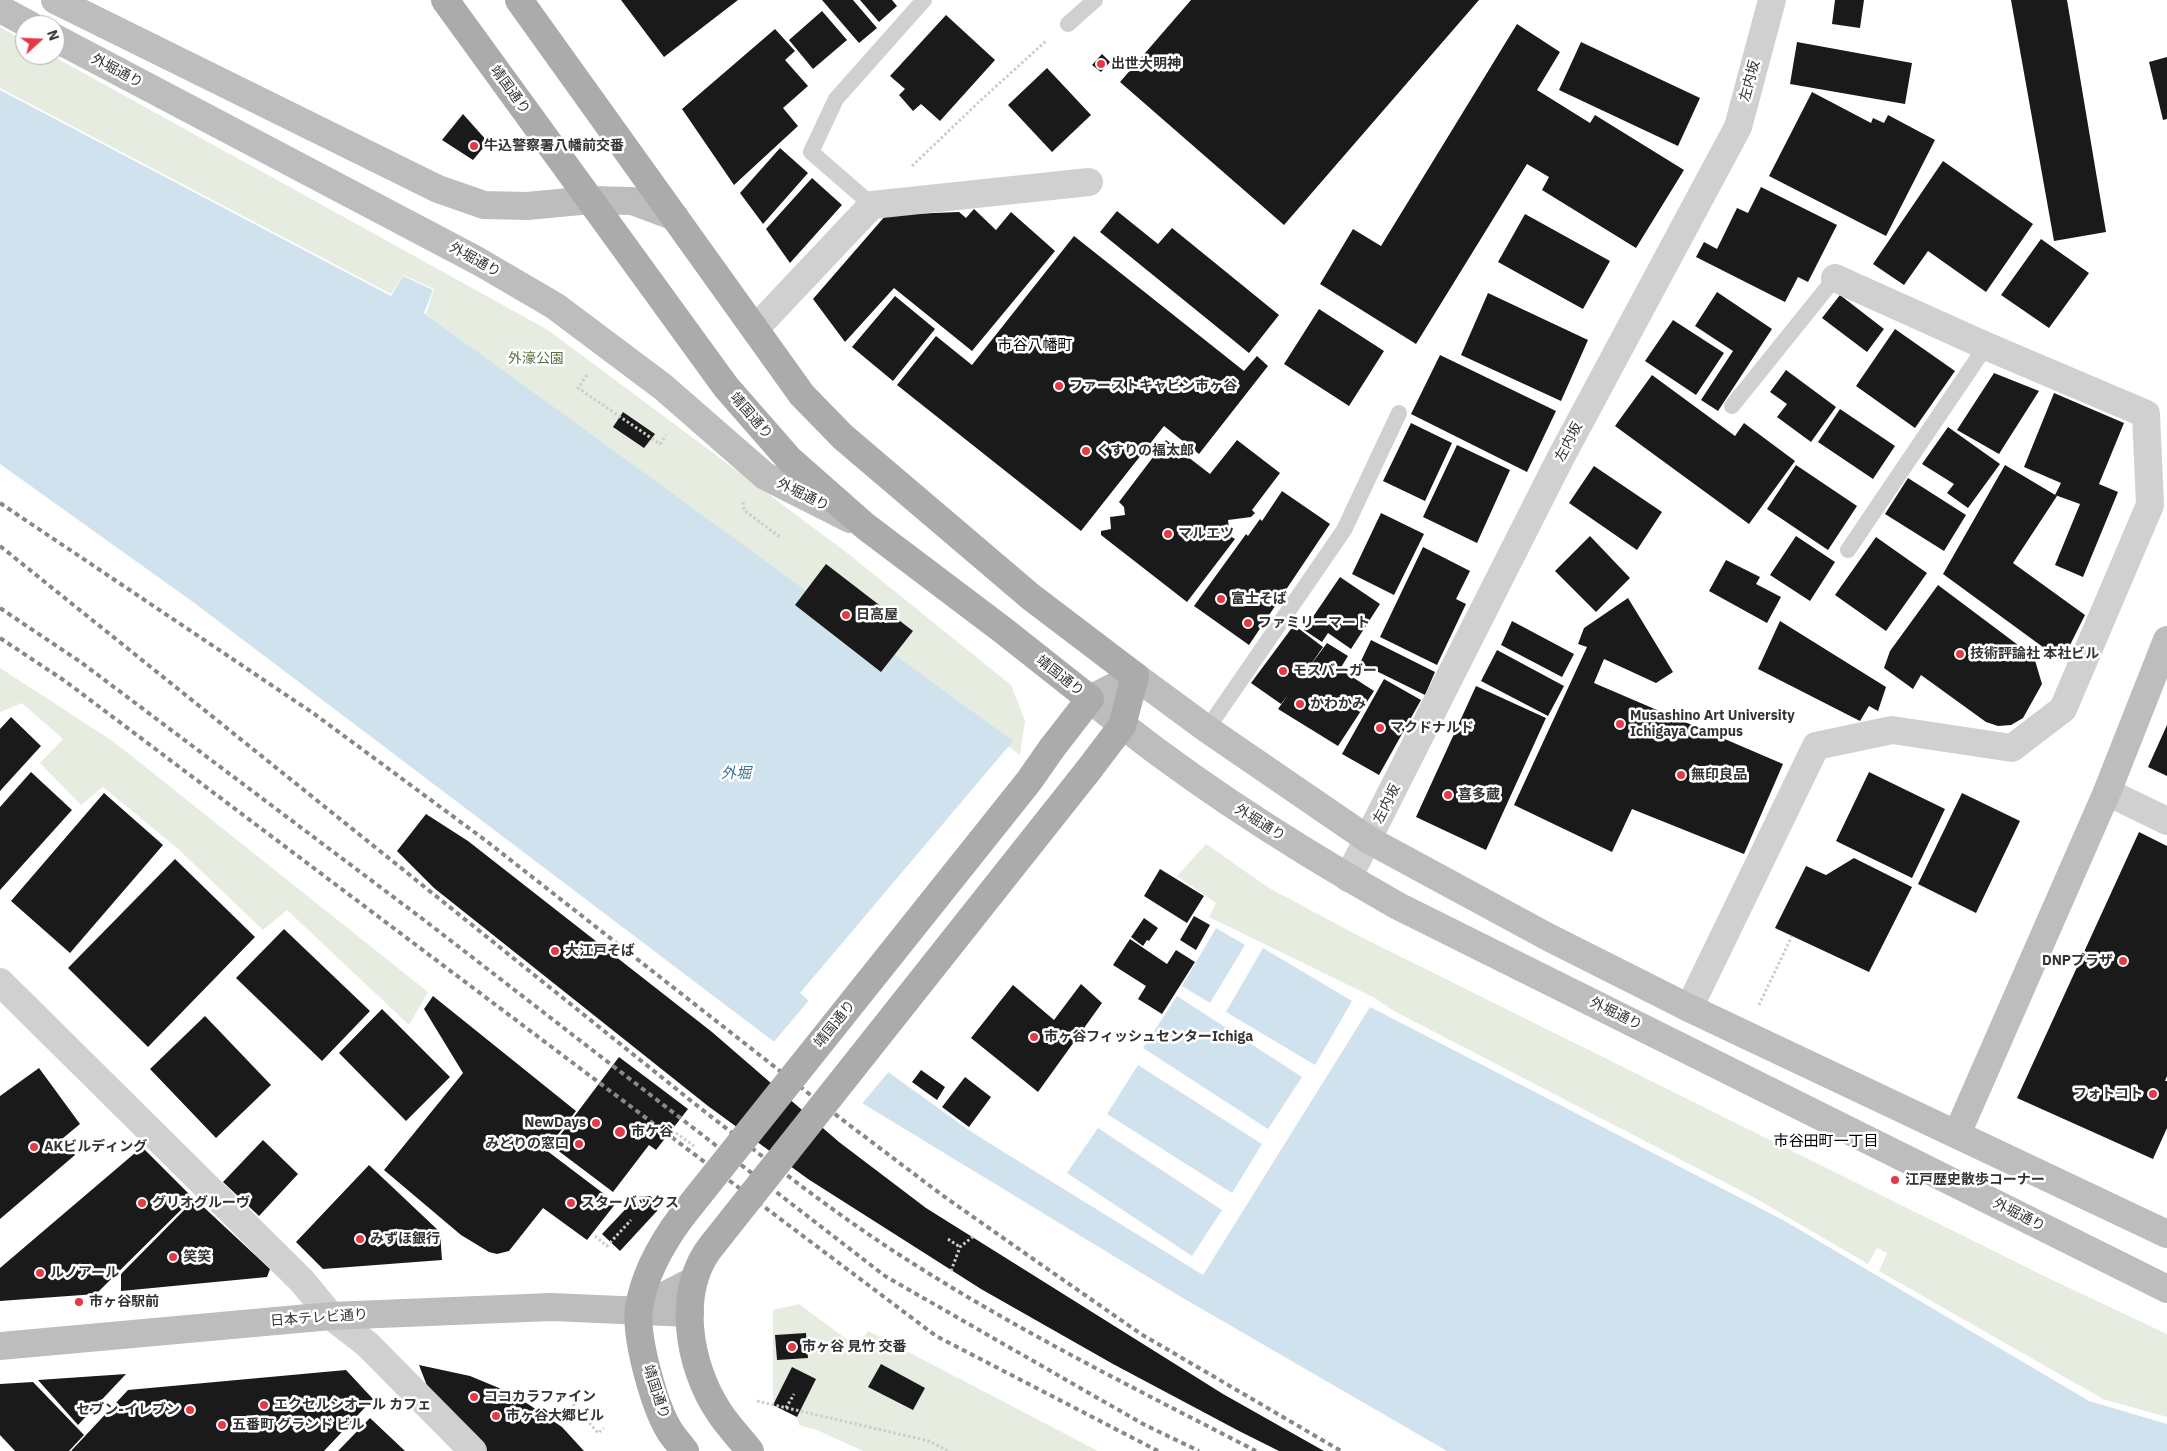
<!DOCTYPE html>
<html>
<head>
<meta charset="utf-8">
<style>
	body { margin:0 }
	#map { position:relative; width:2167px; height:1451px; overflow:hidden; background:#fff; font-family:"IBM Plex Sans",sans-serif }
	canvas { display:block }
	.north { position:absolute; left:15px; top:15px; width:50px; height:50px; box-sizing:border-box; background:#fff; border:1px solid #adadad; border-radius:50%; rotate:70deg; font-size:14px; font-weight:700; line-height:20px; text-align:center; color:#333 }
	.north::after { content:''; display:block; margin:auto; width:18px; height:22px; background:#e63946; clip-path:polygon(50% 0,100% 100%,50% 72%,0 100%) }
</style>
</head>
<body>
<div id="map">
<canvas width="2167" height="1451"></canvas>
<div class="north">N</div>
</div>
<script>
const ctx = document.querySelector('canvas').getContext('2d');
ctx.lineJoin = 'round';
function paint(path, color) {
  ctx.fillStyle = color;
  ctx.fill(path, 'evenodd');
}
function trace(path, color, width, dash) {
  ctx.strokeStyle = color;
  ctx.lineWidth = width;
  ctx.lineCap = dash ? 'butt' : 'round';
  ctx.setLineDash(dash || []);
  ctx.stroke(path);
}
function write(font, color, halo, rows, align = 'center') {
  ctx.font = font + ' "IBM Plex Sans","Noto Sans JP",sans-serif';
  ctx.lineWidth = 5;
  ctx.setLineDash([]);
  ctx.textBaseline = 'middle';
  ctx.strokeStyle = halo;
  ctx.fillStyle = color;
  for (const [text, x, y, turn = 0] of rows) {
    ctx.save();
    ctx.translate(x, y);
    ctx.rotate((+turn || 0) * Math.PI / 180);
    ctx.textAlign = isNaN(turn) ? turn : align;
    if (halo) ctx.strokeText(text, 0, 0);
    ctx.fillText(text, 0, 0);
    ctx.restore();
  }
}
paint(new Path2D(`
	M0,27l25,14v14h26l497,275 298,222 165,133 14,36 -5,34 -594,-441 8,-25 -31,-14 -12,19 -391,-206z
	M0,668l114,74 314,250 -19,33 -122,-115 -24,20 -87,-83 -73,-60 -22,18 -41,-42 23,-24 -41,-36 -22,9z
	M1206,844l63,44 90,48 689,342 119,56v83l-64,-18 -224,-128 8,-18 -10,-5 -9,16 -113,-66 -363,-188 -17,-12 -166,-81 7,-14 -39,-27z
	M799,1304l58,43 11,-16 230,120h-235l-46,-21 -18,-5 -2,-8 -24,-17v-90z`), '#e6ecdf');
paint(new Path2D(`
	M0,90l391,206 12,-20 30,14 -9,23 589,428 -213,252 81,74 92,66 230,142 167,-268 413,213 306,181 78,23v27h-720l-271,-157 -314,-191 -93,-65 -461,-349 -115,-87 -193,-138z
	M1216,928l29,17 -35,58 -28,-17z
	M1263,948l89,53 -37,64 -89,-53z
	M1177,996l125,81 -34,52 -125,-81z
	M1138,1065l124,79 -30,49 -125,-79z
	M1098,1128l124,82 -30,46 -125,-83z`), '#cfe2ee');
paint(new Path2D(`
	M810,999l80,71 -29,35 -88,-62z`), '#fff');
paint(new Path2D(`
	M621,0h117l-74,57z
	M822,0h31l24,28 -18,15z
	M860,0h32l5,6 -18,16z
	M1191,0h288l-195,225 -164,-143z
	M1835,0h29l-4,28 -28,-4z
	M2011,0h56l39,232 -52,9z
	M822,11l25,29 -34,29 -24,-29z
	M946,15l49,45 -55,61 -19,-17 -8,7 -14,-16 6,-6 -15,-13z
	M1517,24l43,28 -23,38 53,33 5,-8 89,55 -48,78 -94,-58 7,-13 -22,-13 -111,180 -96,-60 33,-55 28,17z
	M775,29l20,22 -10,9 23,26 -25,22 15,18 -64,59 -52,-76z
	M1581,42l119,56 -22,48 -119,-56z
	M1797,42l115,21 -7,41 -115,-20z
	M1102,54l8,8 -9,10 -9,-7z
	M2167,57v62l-4,1 -14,-58z
	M1047,68l44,47 -39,37 -44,-47z
	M1812,92l59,31 2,-5 11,5 4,-8 47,25 -49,96 -117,-60z
	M463,114l25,28 -15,18 -31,-20z
	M780,148l28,25 -45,51 -23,-31z
	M1943,161l90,63 -47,68 -58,-41 -24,34 -31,-21z
	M812,178l30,27 -52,58 -24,-34z
	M1761,187l76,38 -29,57 -10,-5 -13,25 -89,-45 8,-15 13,7 20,-41 11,5z
	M974,209l22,21 15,-18 44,39 -83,100 -78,-63 -49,54 -32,-43 73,-84 73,-3 7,6z
	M1117,211l41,33 14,-16 107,87 -30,38 -149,-121z
	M1525,214l85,47 -27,48 -85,-47z
	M1074,236l170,135 13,-15 11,10 -69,88 -35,-28 -83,105 -184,-146 39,-49 36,29z
	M2041,239l48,34 -40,55 -48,-33z
	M1717,292l55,37 -54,82 -17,-11 32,-49 -38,-25z
	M1488,293l100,47 -27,61 -100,-46z
	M1840,295l44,34 -17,23 -45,-34z
	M895,296l40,33 -42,52 -41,-34z
	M1319,309l65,42 -35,55 -65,-42z
	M1673,320l51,33 -28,42 -51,-34z
	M1895,329l60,42 -40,57 -59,-42z
	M1440,355l116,56 -29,61 -116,-58z
	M1786,370l50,37 -25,35 -34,-25 10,-13 -17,-12z
	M1994,373l45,18 -40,63 -42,-24z
	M1652,375l83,61 9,-13 51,38 -46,63 -134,-98z
	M2054,393l70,30 -25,61 19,8 -35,85 -28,-12 25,-61 -25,-9 6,-12 -37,-16z
	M1840,409l55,37 -22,33 -55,-37z
	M623,412l32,22 -11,14 -31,-21z
	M1411,423l41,20 -27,58 -42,-20z
	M1948,427l52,37 -32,44 -21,-15 7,-9 -32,-20z
	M1166,440l44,34 27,-34 43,33 -28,37 3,3 -4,4 -23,3 2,16 5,3 -48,63 -86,-67v-4l10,-2 -1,-12 15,-2 -1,-8 -5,-5z
	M1457,445l53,25 -33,73 -54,-26z
	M1796,465l61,41 -29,44 -61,-41z
	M2005,465l52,31 -44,67 72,52 -23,46 -119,-87z
	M1594,466l68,46 -25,38 -68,-47z
	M1908,478l58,37 -22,36 -59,-37z
	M1282,491l48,33 -81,121 -55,-39 52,-72 2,2 12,-17 2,2z
	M1381,513l43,21 -30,61 -42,-21z
	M1590,536l40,42 -34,34 -41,-41z
	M1796,536l39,26 -25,39 -40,-26z
	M1876,537l51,36 -41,58 -51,-36z
	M1423,547l47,24 -14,28 10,5 -29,61 -57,-28z
	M1726,560l34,17 -4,7 25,13 -14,26 -58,-32z
	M826,564l87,67 -32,41 -86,-67z
	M1340,577l40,27 -29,45 -23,-16 -6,9 -18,-12z
	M1938,585l96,72 8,27 -19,34 -12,7 -13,1 -12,-4 -65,-47 -8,14 -29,-21 6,-17z
	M1628,598l45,74 -17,11 -52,-24 -10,24 189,81 -39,90 -112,-45 -20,43 -98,-47 73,-158 -9,-3 6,-16z
	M1512,621l62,33 -12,23 -61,-32z
	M1780,621l106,66 -8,24 -9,-5 -9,15 -102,-52z
	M1294,625l29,22 -16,23 20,-27 21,13 -8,13 34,22 -36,55 -60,-37 10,-14 -7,9 -30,-21z
	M1371,640l64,32 -10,23 -65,-32z
	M1497,650l67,36 -16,30 -67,-35z
	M1384,679l37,21 -42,75 -37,-21z
	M1476,686l70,32 -60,132 -70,-33z
	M11,717l30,29 -41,45v-62z
	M2167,725v51l-19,-9z
	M31,772l41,38 -72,80v-83z
	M1869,772l76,37 -33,69 -76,-37z
	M104,793l59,52 -93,108 -59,-52z
	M1962,793l58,28 -44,92 -58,-29z
	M426,814l42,27 244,191 127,110 87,66 297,186 101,57h-45l-40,-20 -126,-67 -132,-75 -173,-110 -100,-73 -274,-218 -37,-37z
	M2139,832l28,14v230l-2,5h2v47l-14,31 -136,-61z
	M1854,858l58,29 -43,85 -94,-44 31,-62 20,9z
	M175,859l80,78 -107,110 -80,-79z
	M1160,869l44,27 -17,27 -43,-27z
	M1194,916l16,9 -14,25 -16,-10z
	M1144,918l14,10 -9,13 -2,-1 -4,6 -12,-9z
	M284,929l86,82 -48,50 -86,-83z
	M1130,939l37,25 9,-14 19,12 -33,52 -24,-15 8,-13 -33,-21z
	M1081,984l21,19 -64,89 -67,-54 42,-53 41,35z
	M433,996l143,115 -30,39 70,53 -29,37 -44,-32 -34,43 -12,3 -8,-2 -28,-17 -77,-65 79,-97 -39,-64z
	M382,1009l68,68 -44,44 -67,-68z
	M205,1016l66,69 -55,53 -66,-69z
	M619,1057l69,52 -32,41 -7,-5 -36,47 -61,-46z
	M39,1068l41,56 -18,15 13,16 -75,64v-123z
	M921,1070l24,17 -8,13 -25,-18z
	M965,1077l26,20 -22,30 -27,-20z
	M263,1140l35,34 -39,42 -36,-34z
	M142,1147l51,51 -97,96 -96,7v-33z
	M369,1165l71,67 2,28 -119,9 -27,-27z
	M650,1196l8,7 -1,8 -37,40 -18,-17 35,-37z
	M195,1199l75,70 -3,8 -146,14v-17z
	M806,1333l2,25 -31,2 -2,-25z
	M881,1364l44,24 -12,22 -45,-23z
	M419,1365l51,11 29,12 29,16 34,23 22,24h-101l-49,-47z
	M792,1367l24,12 -19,38 -24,-12z
	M346,1370l27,29 -49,52h-253l57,-61z
	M126,1374l-48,51 -40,-45z
	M33,1382l51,53 -15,16h-54l-15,-16v-51z
	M370,1418l35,33h-67z`), '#1a1a1a');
trace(new Path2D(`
	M912,166l70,-67 64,-58
	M587,375l-9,13 82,56 6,-9
	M743,502l1,8 37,28
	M1759,1005l33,-69
	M672,1130l22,16
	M595,1236l12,10 24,-26
	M948,1239l12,8
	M951,1271l9,-24 15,-12
	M757,1401l172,40 19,10
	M573,1404l25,29 6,-5
	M786,1408l8,-14`), '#cdcdcd', 3, [2.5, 2.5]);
trace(new Path2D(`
	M1068,24l27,-24
	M872,205l-61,-53 25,-53 88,-99
	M1732,406l103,-128
	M1848,550l138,-204
	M1207,729l137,-199 55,-117`), '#d0d0d0', 16);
trace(new Path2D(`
	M755,329l117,-124 217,-23
	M2107,792l60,29
	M1348,878l213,-421 177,-330 34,-127
	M0,982l302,299 29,35 36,28 106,107
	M1689,1008l127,-262 76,-16 120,18 51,-39 87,-204 -4,-91 -160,-68 -151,-68`), '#d0d0d0', 28);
trace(new Path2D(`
	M55,0l383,189 46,16 43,1 64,-6 41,1 43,16
	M0,9l30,16
	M55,38l423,223 77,45 108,81 102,89 85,43
	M1957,1134l150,-342 60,-152
	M2167,1234l-478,-226 -141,-71 -179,-97 -162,-111 -72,-53 -45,23c95,79 200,146 308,207l769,383
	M639,1309l54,-28
	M0,1346l331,-30 220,-9 139,6`), '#bdbdbd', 28);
trace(new Path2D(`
	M445,0l281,387 63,72 76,67 139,105 86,68 -38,49
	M519,0l283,395 41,42 188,160 104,79 -13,50 -35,46
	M682,1216c-20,27 -38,58 -43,92 -4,29 15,97 30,122 4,7 11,14 16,21
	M713,1244c-38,45 -25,122 6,168 9,14 21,26 31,39`), '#ababab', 28);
trace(new Path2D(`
	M0,503l313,210 172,127 355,278 102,77 84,59 115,80 200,117
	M0,546l695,558c63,49 127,100 194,144 117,77 243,139 367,203
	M0,608l82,55 342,257 461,356 258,148 56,27
	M0,638l65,43 871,655 222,115`), '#888', 4, [5, 4]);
trace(new Path2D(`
	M682,1216l347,-435 23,-33
	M713,1244l374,-472`), '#ababab', 28);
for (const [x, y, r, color] of [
	[1101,64,5,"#e63946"],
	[474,146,5,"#e63946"],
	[1059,386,5,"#e63946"],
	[1086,451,5,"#e63946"],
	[1168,534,5,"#e63946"],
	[1221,599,5,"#e63946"],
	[846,615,5,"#e63946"],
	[1248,623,5,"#e63946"],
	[1960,654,5,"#e63946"],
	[1283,671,5,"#e63946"],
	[1300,704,5,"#e63946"],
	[1620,724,5,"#e63946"],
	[1380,728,5,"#e63946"],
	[1681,775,5,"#e63946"],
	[1448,795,5,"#e63946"],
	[555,951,5,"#e63946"],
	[2123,961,5,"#e63946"],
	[1034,1037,5,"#e63946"],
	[2153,1094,5,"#e63946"],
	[596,1123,5,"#e63946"],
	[620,1132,6,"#e63946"],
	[579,1144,5,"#e63946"],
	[34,1147,5,"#e63946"],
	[1895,1180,5,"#e63946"],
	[142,1203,5,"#e63946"],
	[571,1203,5,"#e63946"],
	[360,1239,5,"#e63946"],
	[173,1257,5,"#e63946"],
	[40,1273,5,"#e63946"],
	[79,1302,5,"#e63946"],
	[792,1347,5,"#e63946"],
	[474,1397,5,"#e63946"],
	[264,1405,5,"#e63946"],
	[190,1410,5,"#e63946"],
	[496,1416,5,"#e63946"],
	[222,1425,5,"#e63946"]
]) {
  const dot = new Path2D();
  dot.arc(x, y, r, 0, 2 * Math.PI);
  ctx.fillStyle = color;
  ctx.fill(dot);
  trace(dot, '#fff', 2);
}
write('bold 14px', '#333', '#fff', [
	["出世大明神",1111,64],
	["牛込警察署八幡前交番",484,146],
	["ファーストキャビン市ヶ谷",1069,386],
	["くすりの福太郎",1096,451],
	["マルエツ",1178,534],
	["富士そば",1231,599],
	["日高屋",856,615],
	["ファミリーマート",1258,623],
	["技術評論社 本社ビル",1970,654],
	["モスバーガー",1293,671],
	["かわかみ",1310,704],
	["Musashino Art University",1630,716],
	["Ichigaya Campus",1630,732],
	["マクドナルド",1390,728],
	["無印良品",1691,775],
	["喜多蔵",1458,795],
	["大江戸そば",565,951],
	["DNPプラザ",2113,961,"right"],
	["市ヶ谷フィッシュセンターIchiga",1044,1037],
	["フォトコト",2143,1094,"right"],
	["NewDays",586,1123,"right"],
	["市ケ谷",631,1132],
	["みどりの窓口",569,1144,"right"],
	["AKビルディング",44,1147],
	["江戸歴史散歩コーナー",1905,1180],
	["グリオグルーヴ",152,1203],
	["スターバックス",581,1203],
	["みずほ銀行",370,1239],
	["笑笑",183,1257],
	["ルノアール",50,1273],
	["市ヶ谷駅前",89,1302],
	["市ヶ谷 見竹 交番",802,1347],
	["ココカラファイン",484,1397],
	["エクセルシオール カフェ",274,1405],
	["セブン-イレブン",180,1410,"right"],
	["市ヶ谷大郷ビル",506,1416],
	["五番町 グランド ビル",232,1425]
], 'left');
write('14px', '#333', '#fff', [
	["外堀通り",117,71,28],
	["左内坂",1750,81,-75],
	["靖国通り",510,90,54],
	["外堀通り",475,260,29],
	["靖国通り",751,416,49],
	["左内坂",1569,442,-62],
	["外堀通り",803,495,26],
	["靖国通り",1060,676,38],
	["左内坂",1387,804,-63],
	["外堀通り",1260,823,32],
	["外堀通り",1616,1014,26],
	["靖国通り",835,1024,-51],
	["外堀通り",2019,1215,27],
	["日本テレビ通り",319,1318,-4],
	["靖国通り",656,1392,72]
]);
write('14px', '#56703f', '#fff', [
	["外濠公園",536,359]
]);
write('15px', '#000', '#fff', [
	["市谷八幡町",1035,346],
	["市谷田町一丁目",1826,1142]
]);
write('italic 15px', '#3f7597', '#fff', [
	["外堀",736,774]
]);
</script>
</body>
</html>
